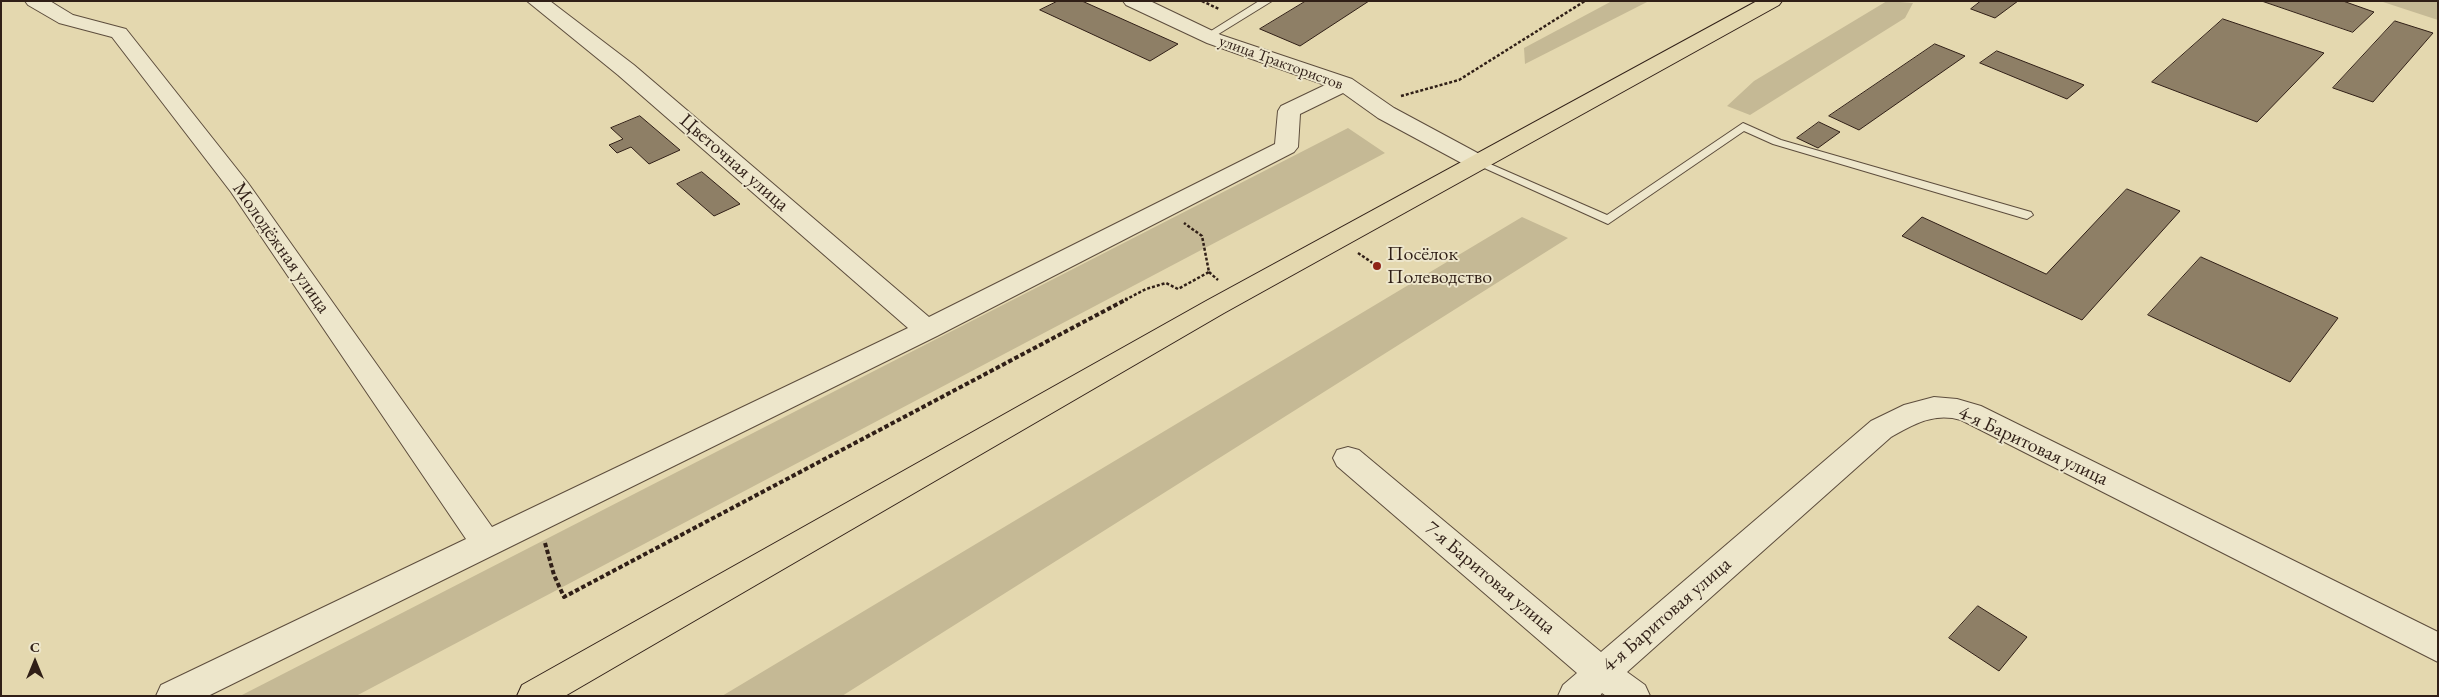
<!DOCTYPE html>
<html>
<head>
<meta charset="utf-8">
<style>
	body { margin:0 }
	#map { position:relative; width:2439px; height:697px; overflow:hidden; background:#e4d8af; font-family:"EB Garamond",serif }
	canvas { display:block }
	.frame { position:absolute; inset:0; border:2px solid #301f17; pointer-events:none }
	.north { position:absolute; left:10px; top:637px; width:50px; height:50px; -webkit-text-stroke:4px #ede6cb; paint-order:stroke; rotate:0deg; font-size:14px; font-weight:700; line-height:20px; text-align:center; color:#301f17 }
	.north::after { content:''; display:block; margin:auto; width:18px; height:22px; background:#301f17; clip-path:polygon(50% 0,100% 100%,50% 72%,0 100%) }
</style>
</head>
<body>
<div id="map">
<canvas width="2439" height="697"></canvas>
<div class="frame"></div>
<div class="north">С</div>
</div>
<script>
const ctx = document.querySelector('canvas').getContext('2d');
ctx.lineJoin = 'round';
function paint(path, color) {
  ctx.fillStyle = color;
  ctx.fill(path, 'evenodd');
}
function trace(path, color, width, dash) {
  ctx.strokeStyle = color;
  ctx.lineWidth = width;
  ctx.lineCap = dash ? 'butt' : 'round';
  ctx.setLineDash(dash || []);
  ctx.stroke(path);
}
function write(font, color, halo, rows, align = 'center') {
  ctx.font = font + ' "EB Garamond",serif';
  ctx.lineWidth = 4;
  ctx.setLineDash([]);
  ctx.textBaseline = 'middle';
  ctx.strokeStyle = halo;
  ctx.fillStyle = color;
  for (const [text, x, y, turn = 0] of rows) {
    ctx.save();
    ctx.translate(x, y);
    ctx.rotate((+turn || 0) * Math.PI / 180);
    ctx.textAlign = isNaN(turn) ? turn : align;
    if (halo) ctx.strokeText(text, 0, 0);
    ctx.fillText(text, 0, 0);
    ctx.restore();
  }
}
paint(new Path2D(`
	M1612,1h37l-124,63 -1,-16z
	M1887,1l26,2 -8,15 -155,97 -23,-9 27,-25z
	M2380,1h58v19z
	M1348,128l37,25 -1029,543h-116z
	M1522,217l46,21 -726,458h-120z`), '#c5b995');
const building = new Path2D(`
	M1058,1h24l96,43 -28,17 -110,-51z
	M1306,1h63l-69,45 -40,-17z
	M1981,1h37l-23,17 -24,-9z
	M2262,1h81l31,11 -21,20z
	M2223,19l101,34 -67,69 -105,-40z
	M2395,21l38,12 -60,69 -40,-14z
	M1935,44l30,12 -106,74 -30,-14z
	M1997,51l87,34 -17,14 -87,-36z
	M640,116l40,34 -31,14 -18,-17 -14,6 -8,-8 14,-6 -12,-11z
	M1819,122l21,10 -22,16 -21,-10z
	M702,172l38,32 -26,12 -37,-32z
	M2127,189l53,22 -98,109 -180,-84 20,-19 124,57z
	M2201,257l137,61 -48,64 -142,-67z
	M1978,606l49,31 -28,34 -50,-33z`);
paint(building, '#8e7f66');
trace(building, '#301f17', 1);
const lane = new Path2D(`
	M1259,1h13l-60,37 -4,1 -5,-3z
	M1743,123l38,17 250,72 2,3 -6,4 -4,-1 -250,-74 -29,-13 -136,93 -137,-62 6,-4 4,2 126,55z`);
const street = new Path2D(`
	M25,1h25l23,14 53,14 122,154 244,344 416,-199 -290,-253 -91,-74h23l84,64 295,252 346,-173 3,-33 3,-5 44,-21 -118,-42 -81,-38 -3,-4h27l71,34 131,44 42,29 91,49 4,5 -4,5 -8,2 -8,-2 -91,-49 -35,-25 -43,21 -2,33 -4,5 -357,184 -729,360h-52l5,-11 305,-146 -235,-347 -119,-155 -53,-14 -31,-18z
	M1934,397l23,2 24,7 457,226v30l-477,-242c-27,-8 -47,4 -70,17l-264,235 18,13 5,11h-44l-4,-3 -2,3h-42l5,-11 14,-12 -240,-207 -4,-8 4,-8 11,-3 11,3 242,202 270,-231 33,-16z`);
const primary = new Path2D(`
	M1757,1h25l-3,4 -555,308 -659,383h-48l5,-11 684,-384z`);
trace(lane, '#5d4d3d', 2);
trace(street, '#5d4d3d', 2);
trace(primary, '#301f17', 2);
trace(new Path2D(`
	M1202,1l17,8
	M1401,96l58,-16 126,-79
	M1358,253l19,13
	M1209,272l9,8
	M1125,300l21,-11 20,-6 12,6 31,-17 -7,-36 -18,-13`), '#301f17', 2.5, [3, 2]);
trace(new Path2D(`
	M545,543l9,32 10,22 563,-298`), '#301f17', 4, [4.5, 2.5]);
paint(lane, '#ede6cb');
paint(street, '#ede6cb');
paint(primary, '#e4d8af');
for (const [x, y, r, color] of [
	[1377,266,5,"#8f2418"]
]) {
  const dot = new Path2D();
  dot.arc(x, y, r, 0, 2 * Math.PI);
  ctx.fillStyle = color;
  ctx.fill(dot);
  trace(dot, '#ede6cb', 2);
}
write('16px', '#301f17', '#ede6cb', [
	["улица Трактористов",1281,63,20]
]);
write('20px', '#301f17', '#ede6cb', [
	["Цветочная улица",734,163,41],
	["Молодёжная улица",281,248,55],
	["4-я Баритовая улица",2033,446,25],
	["7-я Баритовая улица",1490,578,40],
	["4-я Баритовая улица",1667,615,-41]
]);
write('20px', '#301f17', '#ede6cb', [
	["Посёлок",1387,255],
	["Полеводство",1387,278]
], 'left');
</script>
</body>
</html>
